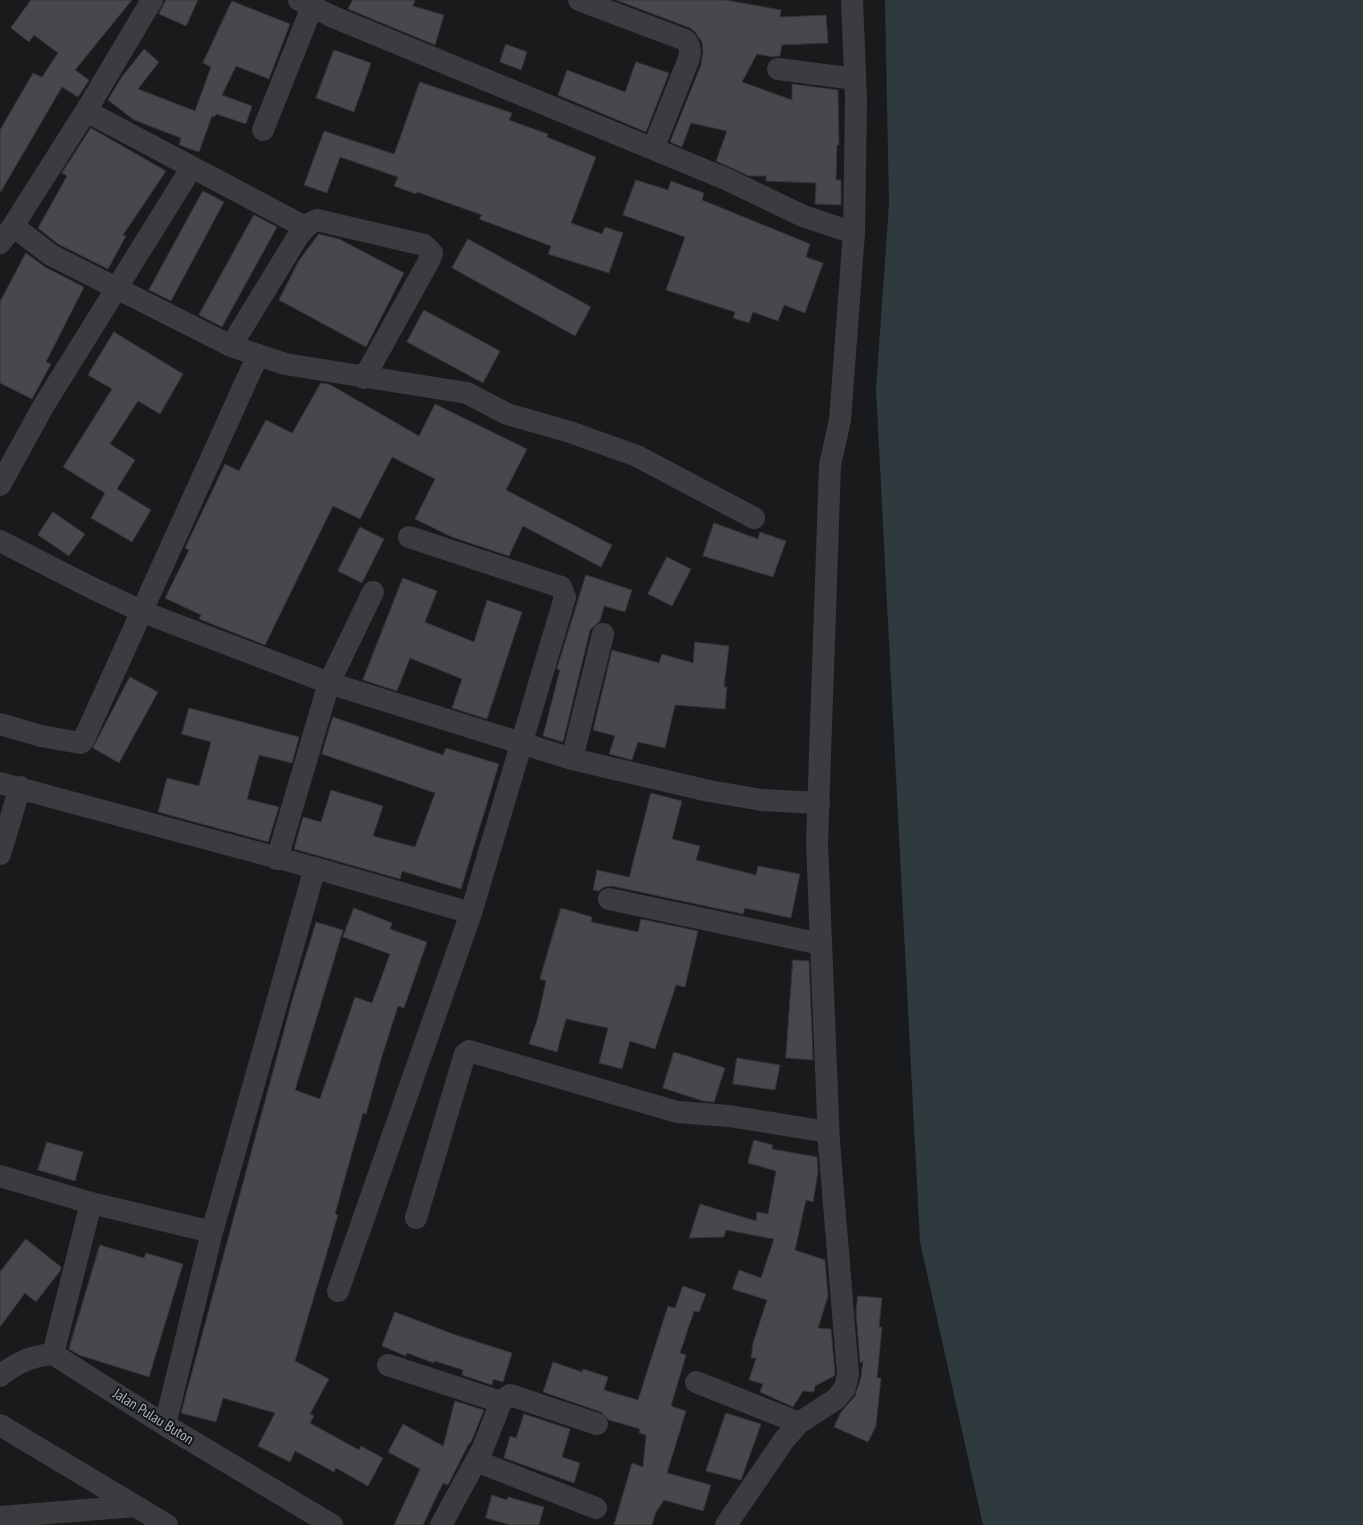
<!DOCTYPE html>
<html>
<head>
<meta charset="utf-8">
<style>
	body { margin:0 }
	canvas { display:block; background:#191a1b }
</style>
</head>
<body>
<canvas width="1363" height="1525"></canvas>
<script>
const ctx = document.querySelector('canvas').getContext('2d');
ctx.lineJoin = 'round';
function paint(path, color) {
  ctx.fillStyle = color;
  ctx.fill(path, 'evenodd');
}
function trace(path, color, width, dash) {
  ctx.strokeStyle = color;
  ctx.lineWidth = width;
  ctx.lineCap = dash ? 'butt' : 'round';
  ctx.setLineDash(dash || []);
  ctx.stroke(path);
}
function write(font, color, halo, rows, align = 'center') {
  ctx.font = font + ' "PT Sans Narrow",sans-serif';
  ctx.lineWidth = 4;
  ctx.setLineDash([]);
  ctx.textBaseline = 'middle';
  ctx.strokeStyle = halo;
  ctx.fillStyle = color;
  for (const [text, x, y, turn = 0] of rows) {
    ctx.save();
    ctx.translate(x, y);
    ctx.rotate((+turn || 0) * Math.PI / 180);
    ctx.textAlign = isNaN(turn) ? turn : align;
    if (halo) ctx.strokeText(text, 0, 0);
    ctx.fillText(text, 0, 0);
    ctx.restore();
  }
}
paint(new Path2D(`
	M885,0h478v1525h-380l-63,-283 -44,-853 13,-185z`), '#2f3a3f');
const building = new Path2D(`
	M31,0h101l-57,70 14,10 -3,5 -8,12 -16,-10 -62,106v-63l33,-57 9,4 16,-24 -24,-18 -5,7 -18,-14z
	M166,0h32l-12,26 -27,-12z
	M353,0h62l-2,6 31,9 -9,30 -87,-36z
	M616,0h110l55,10 -1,7 46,-2 2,28 -46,2 -2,11 -8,1 -15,-3 -15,28 50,18v-16l46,6 1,55h-2l-1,35h5v25l-26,-1 1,-21 -50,-2v-5h-17l-33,-15 11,-30 -36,-8 -9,24 -12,-5 31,-77 2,-13 -1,-10 -7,-10 -5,-4z
	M232,1l58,23 -21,55 -33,-13 -14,29 30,11 -6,18 -30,-10 -1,3 -3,-1 -13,36 -20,-7 2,-7 -47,-18 -26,-20 13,-22 23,-29 15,13 -21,27 57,22 16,-44 -8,-4z
	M506,44l21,8 -6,18 -21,-8z
	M334,50l37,13 -17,49 -38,-14z
	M636,62l33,11 -23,59 -88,-37 9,-25 58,22z
	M420,82l92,31 -3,7 39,14 -1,3 49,20 -25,66 31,11 3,-7 18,6 -14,40 -61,-19 3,-8 -72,-27 3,-4 -65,-23 -1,2 -22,-8 4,-9 -58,-20 -13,36 -23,-8 20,-54 70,23z
	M91,128l75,43 -43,64 3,1 -18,33 -50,-25 -20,-16 29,-52 -5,-3z
	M636,180l32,10 3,-9 33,12 -2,7 108,44 -4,13 17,6 -18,50 -21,-8 -6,16 -25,-9 -4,11 -16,-5 2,-6 -69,-22 19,-53 -62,-22z
	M203,191l21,11 -53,99 -22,-11z
	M254,215l23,12 -55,100 -23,-12z
	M319,234l20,5 65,34 -38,74 -87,-47 19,-38z
	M468,239l123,68 -16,29 -123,-68z
	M26,253l19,14 39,20 -38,75 5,2 -19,35 -32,-16v-81z
	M424,310l76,41 -17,32 -76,-41z
	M114,332l69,42 -23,40 -22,-13 -28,43 25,16 -18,29 34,21 -19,32 -41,-24 14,-25 -42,-26 49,-78 -24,-14z
	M321,383l8,1 90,52 16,-32 92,45 -21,41 106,55 -11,22 -78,-41 -14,30 -57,-19 -37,-18 20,-40 -43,-22 -32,62 -27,-13 -68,139 -66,-26 2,-4 -36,-17 24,-48 -4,-2 40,-84 14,7 27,-51 26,13z
	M53,512l32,22 -16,22 -31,-21z
	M714,523l44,16 2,-7 26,9 -13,36 -70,-21z
	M360,527l24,12 -22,44 -24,-12z
	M667,557l24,12 -19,37 -24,-12z
	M586,575l46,15 -7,22 -21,-6 -4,15 -10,9 -27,112 -20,-6 17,-66 -3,-1z
	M403,578l34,13 -12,31 49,20 13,-42 35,12 -35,107 -35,-11 10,-29 -52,-21 -13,33 -34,-11z
	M695,642l34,4 -5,41h3l-2,22 -50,-4 -10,43 -27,-6 -6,18 -23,-6 6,-18 -22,-6 19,-80 47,13 3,-9 31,9z
	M130,677l28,15 -39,71 -26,-15z
	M189,708l110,29 -7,26 -33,-8 -12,44 32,8 -11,35 -110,-30 9,-34 32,8 12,-44 -29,-8z
	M333,717l110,38 3,-7 53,16 -38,125 -59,-18 -2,8 -106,-30 9,-32 18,5 10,-32 52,16 -10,30 42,11 20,-54 -113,-39z
	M651,793l31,8 -10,38 28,7 -4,14 60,15 2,-9 42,8 -9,44 -46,-10 -2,6 -131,-28 -8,1 -5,4 -6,-1 4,-20 32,7z
	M354,908l38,15 -2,6 37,13 -23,66 -6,-2 -16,50 -16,58 -3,-1 -28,101 3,1 -43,146 34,18 -19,35 4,2 -4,7 49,27 2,-4 22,12 -15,28 -32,-18 -2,4 -39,-21 -5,11 -32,-16 17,-33 -52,-15 -7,24 -35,-9 112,-416 23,-75 27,8 -48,160 25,9 35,-102 17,6 18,-49 -47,-17z
	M561,908l31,9 -1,5 47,10 3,-13 57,12 -13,56 -9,-2 -21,64 -25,-8 -8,28 -23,-6 9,-35 -42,-9 -9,33 -28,-8 9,-27 8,-36 -6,-2z
	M793,960l16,1 4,99 -27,-2z
	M674,1052l51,16 -11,34 -11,-1 -40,-13z
	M737,1058l43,7 -5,25 -42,-6z
	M754,1140l19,5 -1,4 45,8 1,15 -5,30 -7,-2 -11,50 30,10 3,36 -10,32 13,1 4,44 -1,3 -19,10 -1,6 -11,-1 -10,16 -33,-15 3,-8 -14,-4 7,-22h-5l2,-15 14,-43 -35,-11 7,-19 22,8 13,-39 -48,-9 -2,7 -35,1 11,-34 56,17 1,-9 11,2 8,-43 -28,-8z
	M47,1142l36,10 -8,29 -37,-11z
	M26,1239l35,28 -1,4 -24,31 -11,-9 -25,34v-55z
	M100,1245l44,13 2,-5 37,11 -34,113 -70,-22 -10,-6z
	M683,1286l23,8 -7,18 -5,-1 -14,42 6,2 -15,51 15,5 -19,62 44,12 -8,26 -39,-11 -8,12 -4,13h-38l18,-62 11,4 3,-32 -7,-2 1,-4 -31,-9 -8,-8 -58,-20 10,-30 29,10 1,-3 25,8 -4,13 34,10 30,-94 7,2z
	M858,1296l24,2 -3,29h3l-5,51h4l-5,48 -8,16 -34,-15 7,-15 14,-16 6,-19 2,-16 -3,2 -4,-51z
	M395,1312l58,22 59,19 -9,29 -10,-3 -1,6 -30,-10 1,-5 -28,-9 -1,2 -27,-10 -1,3 -24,-10z
	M455,1401l29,9 -13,32 -3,3 -20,40 -5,-2 -20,42h-29l26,-56 -32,-17 15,-28 40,22z
	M726,1413l35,11 -20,56 -35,-9z
	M524,1414l46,15 -8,28 18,6 -6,20 -70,-25 6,-22 6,2z
	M492,1495l15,5 1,-3 36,10 -5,18h-29l-24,-7z`);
paint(building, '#46484b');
trace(building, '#333437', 1);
trace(new Path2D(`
	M299,0l32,16 395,163 77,37 51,17 -14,187 -10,45 -13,377 12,301 19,231 -3,14 -9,11 -37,24 -15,17 -58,85
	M579,0l106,40c6,7 6,12 3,21l-35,88
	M852,0l4,100 -2,133
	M778,69l77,10
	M86,111l219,116
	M263,130l49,-123
	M13,226l38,29 180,91 54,18 182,29 40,21 63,18 67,24 117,62
	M0,243l13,-17 73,-115 66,-111
	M231,346l66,-108c6,-8 10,-14 20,-18l107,25 8,8 -2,6 -66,119
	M0,485l44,-80 148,-238
	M0,541l92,47 51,24 186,71 243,76 137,32 53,9 57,3
	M0,724l41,12 39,7 3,-2 175,-386
	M572,759l31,-125
	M0,783l315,85 156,45
	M0,854l20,-67
	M277,859l52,-176 44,-91
	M609,899l212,45
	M0,1176l91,27 121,29
	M416,1218l49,-164 4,-3 208,61 52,4 99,16
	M338,1291l133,-378 94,-316 -4,-10 -152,-50
	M53,1354l38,-151
	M388,1365l113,37
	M0,1376c17,-14 32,-20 53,-22l112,71 167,100
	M696,1382l103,41
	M0,1425l167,100
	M165,1425l47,-193 103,-364
	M476,1461l120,47
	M0,1517l135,-11
	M441,1525l42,-77 18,-46 9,-7 87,29`), '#3a3c40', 22);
write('15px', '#acb2bb', '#141516', [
	["Jalan Pulau Buton",153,1417,32]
]);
</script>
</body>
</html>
